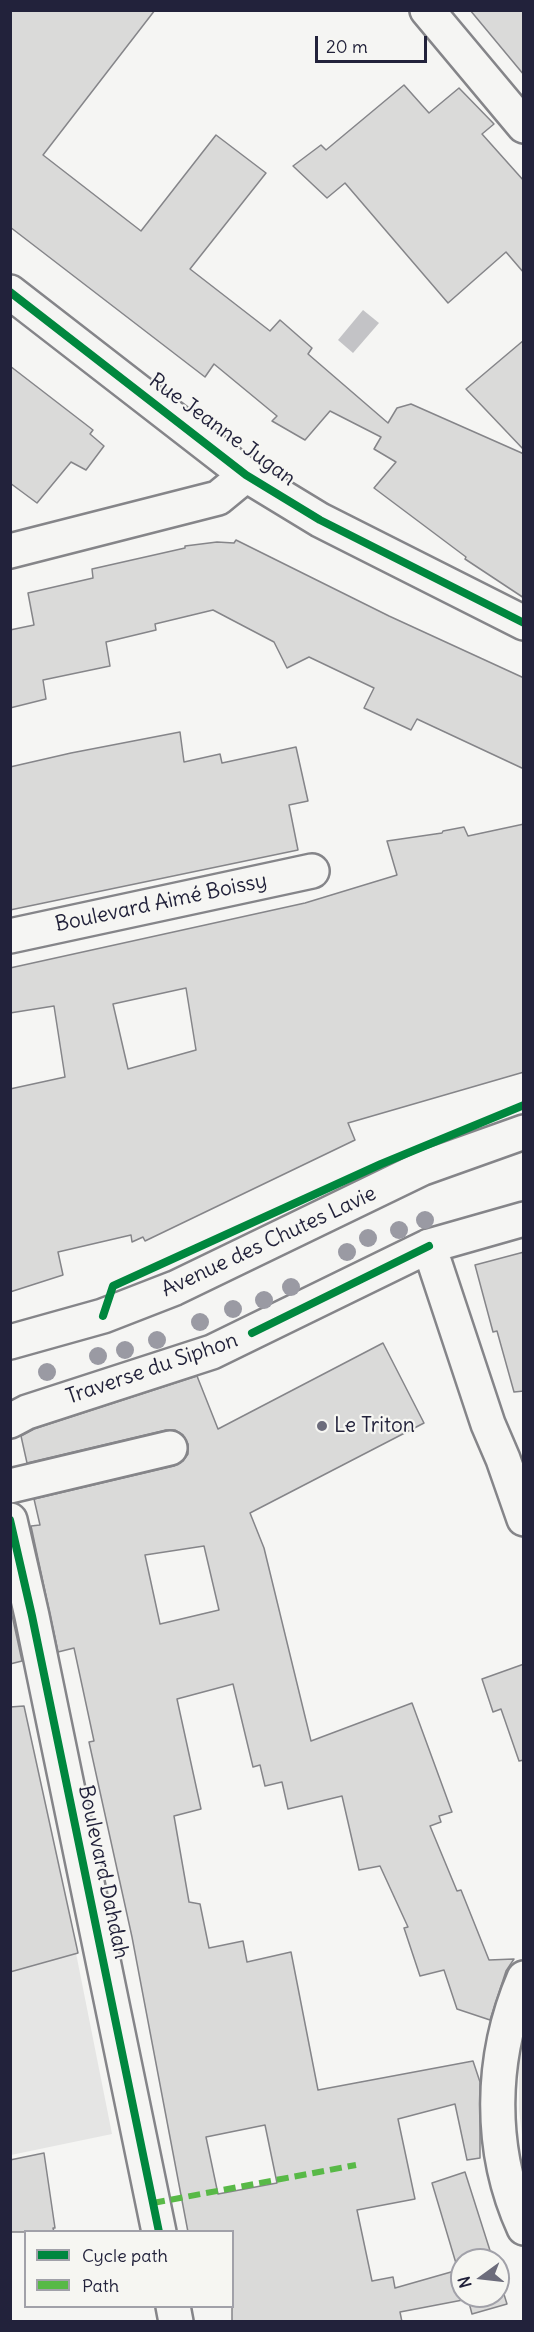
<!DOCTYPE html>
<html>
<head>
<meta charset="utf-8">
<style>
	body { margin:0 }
	#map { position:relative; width:534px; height:2332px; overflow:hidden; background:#f5f5f3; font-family:Delius,sans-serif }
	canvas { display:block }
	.frame { position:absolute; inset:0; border:12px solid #22223b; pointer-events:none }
	.legend { position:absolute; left:24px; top:2230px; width:210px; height:78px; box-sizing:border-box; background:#f6f6f2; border:2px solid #a1a1a9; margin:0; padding:8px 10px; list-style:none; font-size:18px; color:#22223b }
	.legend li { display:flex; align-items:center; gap:12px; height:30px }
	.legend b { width:30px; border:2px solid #a1a1a9 }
	.north { position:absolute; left:450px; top:2248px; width:60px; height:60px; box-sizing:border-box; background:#f6f6f2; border:2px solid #a1a1a9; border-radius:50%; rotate:255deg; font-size:16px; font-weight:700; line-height:24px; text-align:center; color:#22223b }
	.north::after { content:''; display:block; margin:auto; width:21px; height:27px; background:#6c6c7b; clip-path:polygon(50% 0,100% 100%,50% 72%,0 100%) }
	.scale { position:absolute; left:315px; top:36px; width:112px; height:27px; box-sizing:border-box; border:3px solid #22223b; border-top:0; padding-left:8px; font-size:18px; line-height:21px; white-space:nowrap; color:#22223b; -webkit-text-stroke:4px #f6f6f2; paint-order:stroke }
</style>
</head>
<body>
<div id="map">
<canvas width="534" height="2332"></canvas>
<div class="frame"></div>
<ul class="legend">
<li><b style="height:8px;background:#00873e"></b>Cycle path</li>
<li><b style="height:8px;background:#58b947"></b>Path</li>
</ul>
<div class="north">N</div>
<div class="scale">20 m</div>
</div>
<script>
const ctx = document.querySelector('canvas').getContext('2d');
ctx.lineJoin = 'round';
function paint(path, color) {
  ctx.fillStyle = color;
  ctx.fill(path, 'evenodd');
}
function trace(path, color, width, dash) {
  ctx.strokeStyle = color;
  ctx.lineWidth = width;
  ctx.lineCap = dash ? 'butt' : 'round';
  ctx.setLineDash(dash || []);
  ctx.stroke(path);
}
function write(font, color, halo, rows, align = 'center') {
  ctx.font = font + ' Delius,sans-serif';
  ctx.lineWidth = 4.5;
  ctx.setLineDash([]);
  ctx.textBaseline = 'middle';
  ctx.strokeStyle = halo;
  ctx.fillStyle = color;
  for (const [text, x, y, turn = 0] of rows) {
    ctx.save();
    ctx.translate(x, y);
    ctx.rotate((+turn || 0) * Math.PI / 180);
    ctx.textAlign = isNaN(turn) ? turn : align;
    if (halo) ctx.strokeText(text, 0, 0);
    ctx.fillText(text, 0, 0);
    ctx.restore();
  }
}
paint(new Path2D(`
	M67,1908l45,226 -101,21 -1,-234z
	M523,2042v101l-4,-33v-46z`), '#e5e5e4');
paint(new Path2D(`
	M363,310l16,13 -26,30 -15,-13z`), '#c3c3c6');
const building = new Path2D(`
	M10,10h145l-112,145 98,76 75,-96 50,38 -76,96 80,62 10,-11 32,28 -4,6 80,69 9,-15 14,-4 113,50v144l-59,-39 1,-2 -92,-69 22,-26 -22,-13 7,-12 -51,-26 -25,29 -33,-19 5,-5 -63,-52 -9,13 -195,-150z
	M470,10h54v65z
	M404,85l25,28 30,-25 35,36 -12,10 42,47v92l-18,-21 -58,51 -103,-120 -18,15 -34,-32 28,-21 5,5z
	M524,340v110l-58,-61z
	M10,366l83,64 -3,4 14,12 -18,24 -15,-8 -34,41 -27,-20z
	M236,540l153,76 135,62v91l-107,-50 -6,11 -47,-22 10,-20 -65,-31 -22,11 -13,-26 -61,-32 -58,14 1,6 -50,12 4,24 -67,14 3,19 -36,9v-78l24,-5 -6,-32 65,-15 -1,-9 93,-21v-2l32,-4 17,1z
	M180,732l4,30 36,-8 2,9 74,-16 12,54 -19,4 9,45 -288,60v-143l61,-14z
	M524,824v248l-176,51 7,17 -210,101 -2,-4 -11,5 -1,-7 -73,17 5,23 -53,17v-203l55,-12 -11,-71 -44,7v-45l295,-65 92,-28 -10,-34 55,-8 1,-2 21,-4 4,9zM186,988l10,62 -68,19 -15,-65z
	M524,1252v139l-10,1 -17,-61 -4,1 -18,-67z
	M383,1343l41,80 -174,90 14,35 47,193 101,-38 40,109 -13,4 2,6 -11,4 27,65 4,-1 28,70 25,-1 -8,12 -16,49 -33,-11 -13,-39 -24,6 -16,-48 4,-1 -28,-61 -21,4 -17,-74 -54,13 -6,-27 -17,4 -5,-21 -7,2 -20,-83 -56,15 24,110 -27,7 15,86 11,2 9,44 34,-7 4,21 44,-10 27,138 155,-29 7,21v76l-13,2 -12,-56 -57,15 17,80 -58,11 15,71 21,-4 2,11 63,-18 -26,-87 33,-11 28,88h-31v36h36v-21l9,29 -35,10 -4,-15 -68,13 2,10h-170v-90h-44l-56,-295 -43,-195 5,-1 -20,-93 -16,4 -27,-126 9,-1 -6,-26 140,-33 9,-5 5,-7v-10l-5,-9 -8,-5h-9l-139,33 -6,-27 13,-7 163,-53 21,53zM204,1546l15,64 -59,14 -15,-69zM265,2125l12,58 -59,11 -12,-57z
	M10,1606l12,55 -12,3z
	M524,1664v96l-5,1 -18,-52 -8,3 -11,-33z
	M24,1706l54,247 -68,19v-265z
	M44,2153l11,75h-2l1,4h-44v-72z`);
paint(building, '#dadad9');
trace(building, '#858589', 1.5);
const minor = new Path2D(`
	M427,10l97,116
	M10,292l236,183 74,45 204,103
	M10,551l208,-53 28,-23
	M10,936l302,-65
	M429,1246l59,178 15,35 21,60
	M10,1342l93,-26 72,-28 248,-120 101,-36
	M10,1421l17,-9 185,-60 217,-106 95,-27
	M10,1486l160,-38
	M10,1520l22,96 127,616
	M524,1978c-34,79 -36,171 0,250
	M173,2306l3,16`);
trace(minor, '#858589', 38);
trace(minor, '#f5f5f3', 33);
trace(new Path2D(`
	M153,2203l203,-38`), '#58b947', 6, [12, 6]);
trace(new Path2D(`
	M10,292l236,183 74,45 204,103
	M103,1316l10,-30 268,-122 143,-59
	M252,1333l177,-87
	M10,1520l22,96 127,616`), '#00873e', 8);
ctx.fillStyle = '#9a9aa3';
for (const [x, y] of [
	[425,1220],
	[399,1230],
	[368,1238],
	[347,1252],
	[291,1287],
	[264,1300],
	[233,1309],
	[200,1322],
	[157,1340],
	[125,1350],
	[98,1356],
	[47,1372]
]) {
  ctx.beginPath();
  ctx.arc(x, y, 9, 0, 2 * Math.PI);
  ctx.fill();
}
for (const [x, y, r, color] of [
	[322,1426,6,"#6c6c7b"]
]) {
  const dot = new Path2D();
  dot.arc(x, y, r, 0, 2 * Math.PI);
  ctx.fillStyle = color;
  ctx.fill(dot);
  trace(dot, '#f6f6f2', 2);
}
write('21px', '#22223b', '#f6f6f2', [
	["Rue Jeanne Jugan",222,430,36],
	["Boulevard Aimé Boissy",161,903,-12],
	["Avenue des Chutes Lavie",269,1242,-25],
	["Traverse du Siphon",152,1369,-19],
	["Boulevard Dahdah",103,1872,78]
]);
write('21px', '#22223b', '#f6f6f2', [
	["Le Triton",334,1426]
], 'left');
</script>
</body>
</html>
